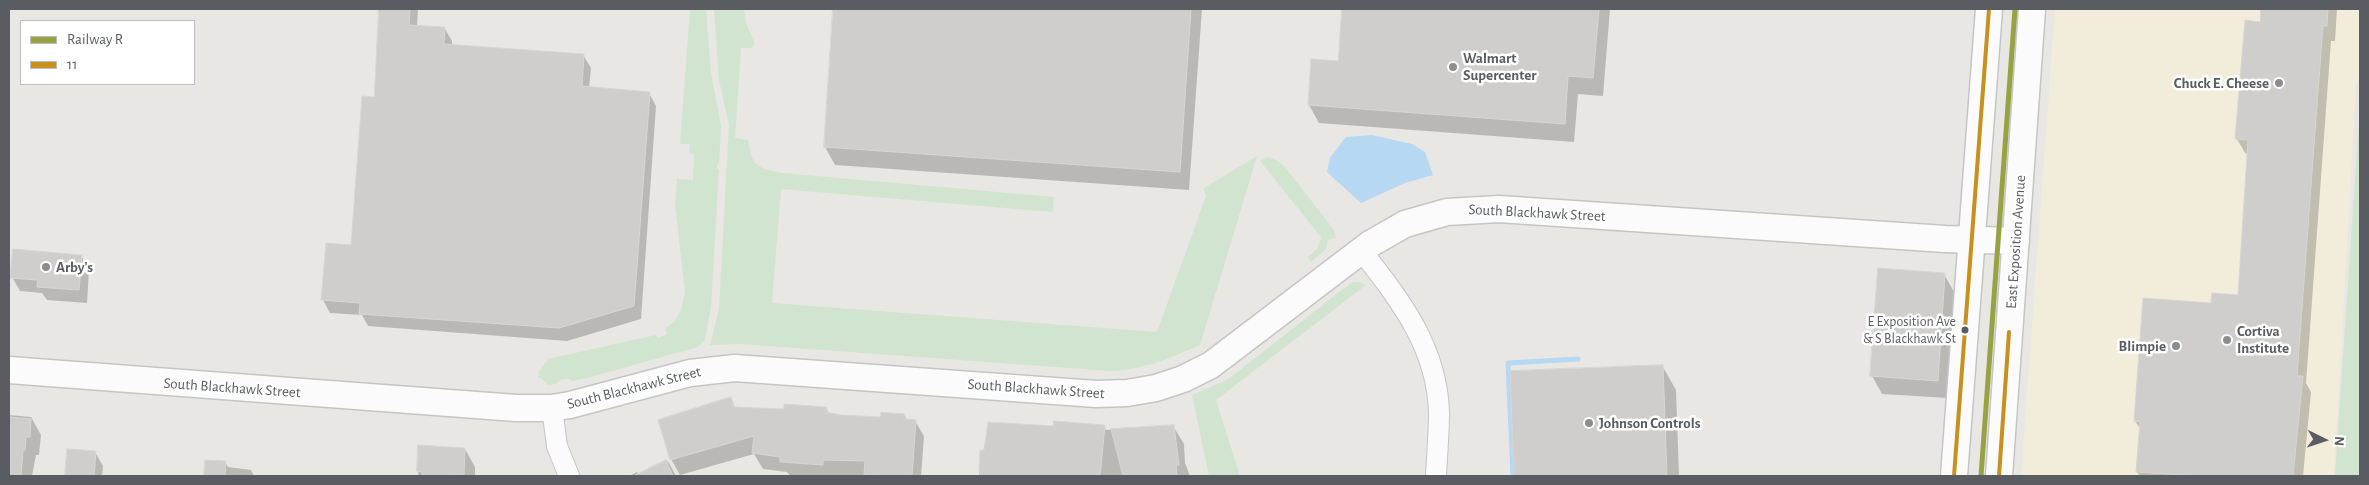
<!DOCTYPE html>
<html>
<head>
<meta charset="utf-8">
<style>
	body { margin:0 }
	#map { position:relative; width:2369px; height:485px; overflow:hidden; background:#e8e7e3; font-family:"Alegreya Sans",sans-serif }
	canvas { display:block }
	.frame { position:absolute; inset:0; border:10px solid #595c60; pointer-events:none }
	.legend { position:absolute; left:20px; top:20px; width:175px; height:65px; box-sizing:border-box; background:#fff; border:1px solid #bdbebf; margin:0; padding:6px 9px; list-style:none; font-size:15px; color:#595c60 }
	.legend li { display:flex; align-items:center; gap:10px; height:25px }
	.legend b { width:25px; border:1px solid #bdbebf }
	.north { position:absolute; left:2299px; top:415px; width:50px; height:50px; -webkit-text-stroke:4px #fff; paint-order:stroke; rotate:94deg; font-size:14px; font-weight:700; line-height:20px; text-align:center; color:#595c60 }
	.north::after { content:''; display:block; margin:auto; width:18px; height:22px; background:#595c60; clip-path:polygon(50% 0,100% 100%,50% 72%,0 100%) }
</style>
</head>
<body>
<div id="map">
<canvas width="2369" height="485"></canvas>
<div class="frame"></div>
<ul class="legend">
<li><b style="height:6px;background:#97a343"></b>Railway R</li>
<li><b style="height:6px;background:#c8901d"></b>11</li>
</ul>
<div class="north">N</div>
</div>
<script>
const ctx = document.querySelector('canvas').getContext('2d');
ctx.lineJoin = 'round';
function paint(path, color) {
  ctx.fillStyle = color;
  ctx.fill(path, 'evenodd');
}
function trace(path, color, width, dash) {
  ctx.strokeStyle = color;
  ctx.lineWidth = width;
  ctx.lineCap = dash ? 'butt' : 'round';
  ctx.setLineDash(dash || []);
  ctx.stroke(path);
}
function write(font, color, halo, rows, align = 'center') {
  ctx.font = font + ' "Alegreya Sans",sans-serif';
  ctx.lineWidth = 5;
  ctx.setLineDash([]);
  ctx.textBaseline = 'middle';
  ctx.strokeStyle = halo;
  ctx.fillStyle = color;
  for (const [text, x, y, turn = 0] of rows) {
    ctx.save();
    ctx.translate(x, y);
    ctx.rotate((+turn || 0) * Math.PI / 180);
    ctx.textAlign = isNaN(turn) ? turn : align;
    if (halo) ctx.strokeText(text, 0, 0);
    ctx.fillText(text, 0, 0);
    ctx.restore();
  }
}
paint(new Path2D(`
	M2055,9h305v67l-4,10 -22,390h-313z`), '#f2eddb');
paint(new Path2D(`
	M690,9h16l5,64 10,53 -2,37 -2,1v5h2l-8,138 -6,33 -7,7 -111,31 -15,3 -5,-3 -7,2 -2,3 -10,2 -7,-7h-3l1,-6 9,-13 108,-24 2,3 9,-4 -2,-5 10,-8 6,-11 4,-18 -10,-88 2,-25 16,1 1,-26 -5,-1 1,-9h-10z
	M714,9h30l2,14 9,21 -4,4h-10l-6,90 13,2 3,16 5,8 8,5 18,4 272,24 -1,15 -272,-23 -9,114 385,29 49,-136 -2,-8 53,-32 -57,189c-30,13 -57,25 -90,26l-369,-27 -31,1 9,-36 10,-184 -10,-45z
	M2360,105v371h-25z
	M1267,157l11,4 7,6 49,63 2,8 -8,2 -2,9 -15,13 -3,-5 10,-9 3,-11 -61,-76z
	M1352,282h8l6,3 -150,115 24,76h-31l-17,-81 35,-15z`), '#d1e4cf');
paint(new Path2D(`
	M1372,135l40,9 13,8 8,23 -28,8 -44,20 -34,-31 3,-14 16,-21z`), '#b7d8f2');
paint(new Path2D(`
	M381,9h37l-1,18 28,2 7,12v4l131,10 8,13 -2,20 60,5 7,13 -15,213 -74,22 -199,-15 -6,-11 -32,-2 -7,-13 29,-54 23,-148z
	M835,9h367l-13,181 -354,-25 -10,-18z
	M1343,9h267l-7,87 -25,-2 -4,48 -255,-19 -10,-18 30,-43z
	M2263,9h74l-2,32h-4l-25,342 5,9 -8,84h-163l-3,-4 4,-42 -6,-9 78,-117 26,-8 9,-142 -3,-1 -8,-14 24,-116z
	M81,256l8,14 -2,33 -40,-3 -5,-7 -22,-2 -8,-14z
	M1944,274l10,18 -7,106 -65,-4 -10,-18z
	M1663,367l13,23 3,86h-164l-3,-104z
	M731,399l5,10 49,1 41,-2 3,6 52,4 23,-3 3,5 8,1 9,15 -3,40h-131l-3,-4 -24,-3 -9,-15 -74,21 -9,-16z
	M9,415l22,2 10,18 -2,20h-3l-4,21h-23z
	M1104,426l2,4 67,-4 11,18 1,19 5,13h-211l2,-25 73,-23z
	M420,446l45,3 10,18v9h-57z
	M68,450l27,2 8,14 -1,10h-36z
	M206,461l19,1 3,5 23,3 3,6h-49z
	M668,461l8,15h-47l8,-4 2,3z`), '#0003');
trace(new Path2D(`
	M1513,476l-5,-113 70,-4`), '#b7d8f2', 5);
const building = new Path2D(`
	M379,9h31l-1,16 36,2 -1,17 140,10 -2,32 68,6 -16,214 -75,22 -200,-14 1,-11 -39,-3 5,-57 25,2 11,-149 12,1z
	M833,9h358l-11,163 -356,-25z
	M1342,9h257l-6,69 -25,-2 -3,48 -257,-19 3,-46 27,2z
	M2261,9h67l-1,17h-4l-9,119 -17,231h6l-10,100h-94l-63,-4 4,-50 -6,-1 9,-123 68,5 1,-10 26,2 10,-155 -13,-1 10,-119 15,2z
	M13,249l69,6 -3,35 -42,-3 1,-7 -28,-2z
	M1878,268l67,5 -7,108 -68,-5z
	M1663,365l4,111h-153l-4,-105z
	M731,397l3,10 50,2v-5l43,3 -1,5 15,3 39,2 1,-5 23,2v5l12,1 -4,56 -48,-1 1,-14 -42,-1v5l-43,-3v-5l-28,-4 2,-17 -84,24 -12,-40z
	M9,417l22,2 -1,18h-4l-1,13h-2l-2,26h-12z
	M1054,421l51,4 -5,51h-119l-2,-6 1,-20h4l4,-28 65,4z
	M1174,425l5,40 -3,1 1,10h-54l-12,-47z
	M418,445l47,3 -1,27 -42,1v-4l-5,-1z
	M67,449l29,2 -2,25h-29z
	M205,460l21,1 -1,15h-21z
	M666,460l7,16h-39z`);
paint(building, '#cfcecc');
trace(building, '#d8d6d2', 1);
const minor = new Path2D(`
	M1361,250c38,49 76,96 78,162 0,21 -2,43 -3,64
	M552,408l5,38 12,30`);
const tertiary = new Path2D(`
	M9,370l507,38h36l18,-3 120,-32 45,-5 361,26 31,-1 29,-5 27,-9 28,-14 159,-121 35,-20 42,-12 52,-3 446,30 71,2
	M1954,476l35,-467
	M1999,476l33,-467`);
trace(minor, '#c5c5c5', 22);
trace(tertiary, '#c5c5c5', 29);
trace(minor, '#fcfbfb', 20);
trace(tertiary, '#fcfbfb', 26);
trace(new Path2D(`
	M1954,476l35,-467
	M1999,476l10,-144`), '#c8901d', 4);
trace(new Path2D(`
	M1981,476l34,-467`), '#97a343', 5);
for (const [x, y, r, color] of [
	[1453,67,5,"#8b8d8e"],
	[2279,83,5,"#8b8d8e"],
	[46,267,5,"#8b8d8e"],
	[1965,330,4.5,"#595c60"],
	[2227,340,5,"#8b8d8e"],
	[2176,346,5,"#8b8d8e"],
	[1589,423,5,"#8b8d8e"]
]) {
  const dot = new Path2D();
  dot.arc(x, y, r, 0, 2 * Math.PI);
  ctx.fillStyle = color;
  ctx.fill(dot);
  trace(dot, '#fff', 2);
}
write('14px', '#595c60', '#fff', [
	["E Exposition Ave",1956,322],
	["& S Blackhawk St",1956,339]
], 'right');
write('bold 15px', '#595c60', '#fff', [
	["Walmart",1463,58],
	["Supercenter",1463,75],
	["Chuck E. Cheese",2269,83,"right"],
	["Arby's",56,267],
	["Cortiva",2237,331],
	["Institute",2237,348],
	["Blimpie",2166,346,"right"],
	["Johnson Controls",1599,423]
], 'left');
write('15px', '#595c60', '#fff', [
	["South Blackhawk Street",1537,213,3],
	["East Exposition Avenue",2016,242,-86],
	["South Blackhawk Street",232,388,4],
	["South Blackhawk Street",634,388,-14],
	["South Blackhawk Street",1036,389,4]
]);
</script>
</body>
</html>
